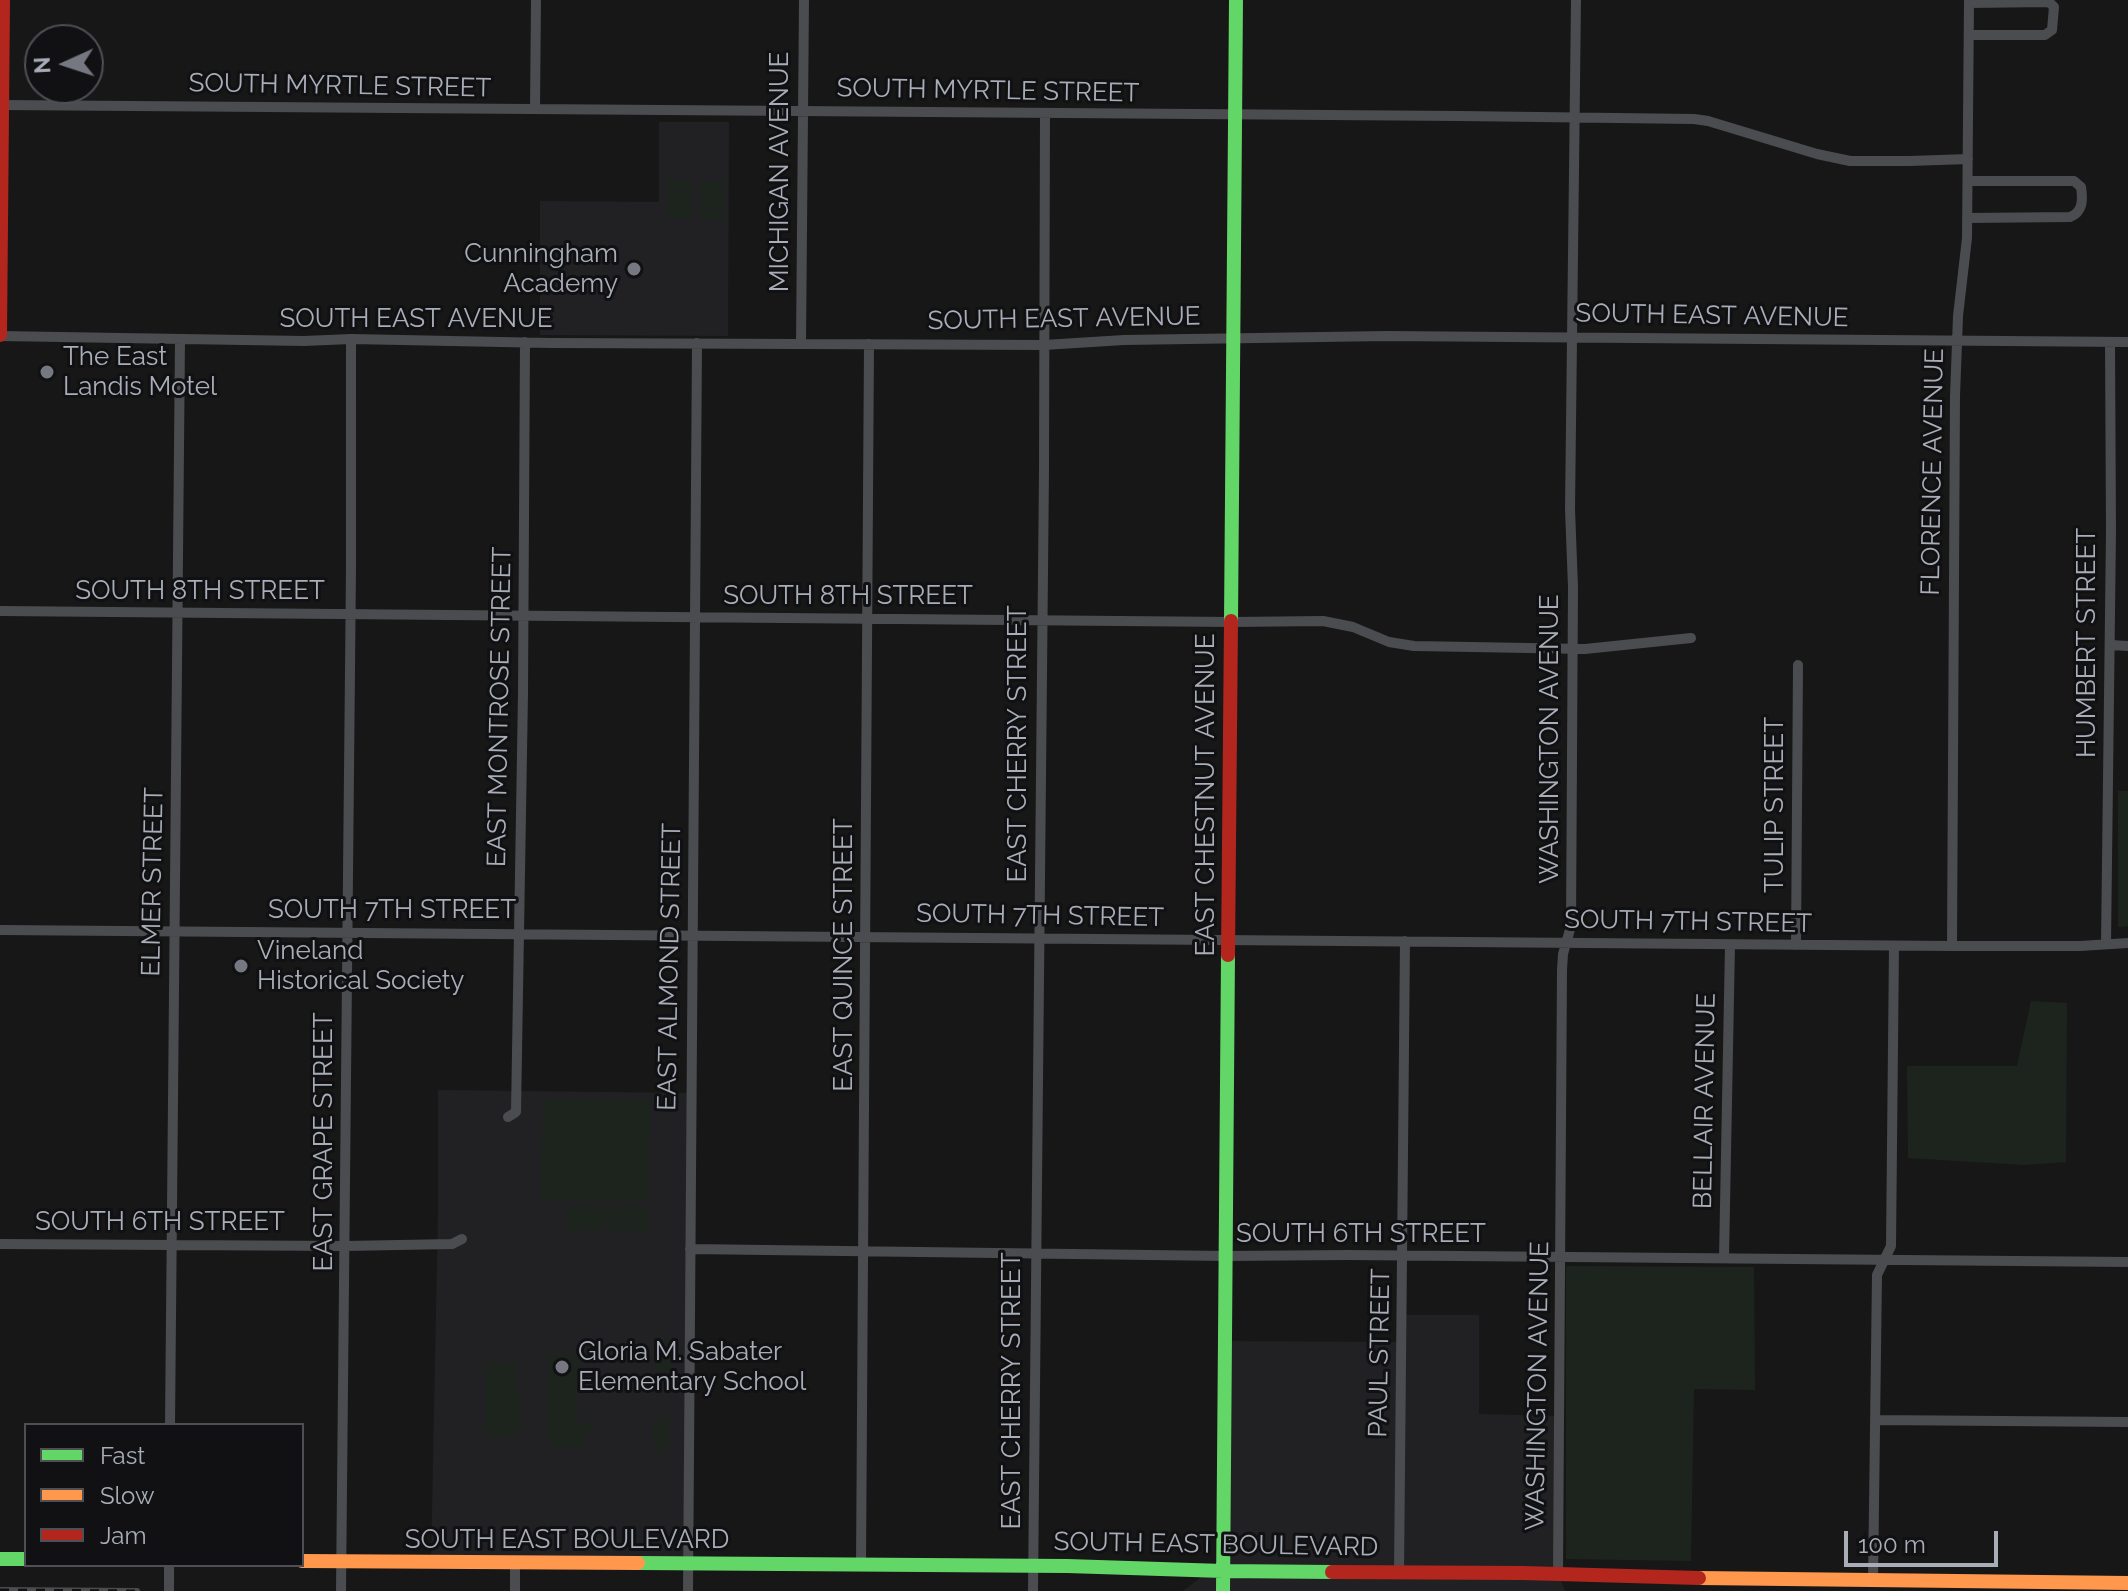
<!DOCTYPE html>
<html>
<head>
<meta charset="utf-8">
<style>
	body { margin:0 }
	#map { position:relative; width:2128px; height:1591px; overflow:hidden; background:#171717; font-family:Raleway,sans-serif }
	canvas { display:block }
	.legend { position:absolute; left:24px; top:1423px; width:280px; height:144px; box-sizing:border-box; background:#111113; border:2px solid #4d4f55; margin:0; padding:10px 14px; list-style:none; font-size:24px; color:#a8adb8 }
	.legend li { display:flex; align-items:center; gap:16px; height:40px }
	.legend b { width:40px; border:2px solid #4d4f55 }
	.north { position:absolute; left:24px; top:24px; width:80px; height:80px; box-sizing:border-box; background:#111113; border:2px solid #4d4f55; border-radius:50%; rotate:267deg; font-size:22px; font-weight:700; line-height:32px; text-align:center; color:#a8adb8 }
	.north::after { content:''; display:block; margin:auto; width:28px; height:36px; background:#757880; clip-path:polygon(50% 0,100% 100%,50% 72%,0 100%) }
	.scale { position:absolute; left:1844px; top:1531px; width:154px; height:36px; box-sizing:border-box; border:4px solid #a8adb8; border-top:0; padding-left:10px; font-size:24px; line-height:28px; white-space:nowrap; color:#a8adb8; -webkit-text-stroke:6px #111113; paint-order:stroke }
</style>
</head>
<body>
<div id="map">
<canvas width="2128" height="1591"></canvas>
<ul class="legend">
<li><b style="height:10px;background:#63d668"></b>Fast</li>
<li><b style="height:10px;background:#ff974d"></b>Slow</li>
<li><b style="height:10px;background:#b3261e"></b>Jam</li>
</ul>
<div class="north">N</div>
<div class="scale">100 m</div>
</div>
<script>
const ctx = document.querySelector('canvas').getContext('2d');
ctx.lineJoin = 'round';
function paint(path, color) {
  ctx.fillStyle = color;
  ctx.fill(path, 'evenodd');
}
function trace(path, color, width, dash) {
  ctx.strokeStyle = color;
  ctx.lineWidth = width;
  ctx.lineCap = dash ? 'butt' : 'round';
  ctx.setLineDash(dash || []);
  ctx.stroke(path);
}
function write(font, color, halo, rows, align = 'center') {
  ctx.font = font + ' Raleway,sans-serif';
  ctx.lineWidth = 6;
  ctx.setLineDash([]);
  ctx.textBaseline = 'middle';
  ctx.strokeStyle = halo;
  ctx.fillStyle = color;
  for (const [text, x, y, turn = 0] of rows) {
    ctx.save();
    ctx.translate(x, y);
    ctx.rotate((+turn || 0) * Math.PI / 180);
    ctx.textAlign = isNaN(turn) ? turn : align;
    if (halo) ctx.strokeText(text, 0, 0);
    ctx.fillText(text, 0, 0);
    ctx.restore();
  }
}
paint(new Path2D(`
	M659,122h70l-1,214 -188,-1v-134l119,1z
	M438,1090l253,3 -3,472 -257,-3 7,-352z
	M1401,1315h78v99l81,2 -3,154 8,21h-382l40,-31 3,-219 175,1z`), '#212123');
paint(new Path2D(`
	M667,181h24v38l-24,-1z
	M700,181l24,1v37h-24z
	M2118,791h10v135l-10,1z
	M2031,1001l36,2 -1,159 -42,3 -116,-7 -1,-92h110z
	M543,1098l107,2 -1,101h-108z
	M566,1207h40v23h-39z
	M609,1207h39v24h-39z
	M1566,1266l188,1 1,123 -61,-1 -3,172 -125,-2z
	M655,1340h17l-1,33 -16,-1z
	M549,1354h44v9h-16v60h15v10h-6l1,14h-38z
	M486,1362l31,1 -1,27h4l-1,46h-34z
	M654,1417l15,1v31h-15z`), '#1d241e');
trace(new Path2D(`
	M1969,3l80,-1 5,5 -2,23 -7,5h-76
	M0,105l1460,11 234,3 14,2 109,33 33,7h60l58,-2
	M535,109l1,-109
	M1967,218l103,-1c13,-5 13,-17 11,-30l-7,-6h-106
	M0,336l304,5 47,-2 200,4 493,2 80,-5 263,-4 741,6
	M801,344l3,-344
	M0,611l1232,11 91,-1 30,6 36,15 25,4 171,3 106,-11
	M2110,645l18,1
	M0,930l1952,16h128l48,-3
	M2106,944l5,-413 -1,-189
	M1796,945l2,-280
	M1952,946l3,-550 3,-80 9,-78 2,-238
	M508,1117l8,-5 7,-419 2,-351
	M0,1244l345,2 107,-2 10,-5
	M690,1249l536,7 122,-1 780,7
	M1724,1258l6,-313
	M1876,1420l252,2
	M170,1425l10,-1086
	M861,1565l8,-1221
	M1399,1573l6,-632
	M1558,1574l4,-604 1,-16 8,-28 2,-339 -3,-78 6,-509
	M1873,1582l4,-307 14,-29 3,-300
	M169,1591v-26
	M341,1591l10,-1024v-228
	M515,1591v-28
	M688,1591l9,-1248
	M1033,1591l11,-1121 1,-357`), '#4b4c50', 10);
trace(new Path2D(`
	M1231,621l5,-621
	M0,1559h26
	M638,1563l429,3 156,5 109,1
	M1223,1591l5,-636`), '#63d668', 14);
trace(new Path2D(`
	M302,1561l336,2
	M1699,1578l429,5`), '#ff974d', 14);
trace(new Path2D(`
	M0,335l3,-335
	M1228,955l3,-334
	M1332,1572l191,1 176,5`), '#b3261e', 14);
const rail = new Path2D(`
	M0,1590l137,1`);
trace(rail, '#4b4c4f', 6);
trace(rail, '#111113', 3, [9]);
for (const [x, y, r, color] of [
	[634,269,8,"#757880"],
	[47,372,8,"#757880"],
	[241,966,8,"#757880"],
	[562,1367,8,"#757880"]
]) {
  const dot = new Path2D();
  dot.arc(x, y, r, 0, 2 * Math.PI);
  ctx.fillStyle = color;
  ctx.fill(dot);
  trace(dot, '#111113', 3);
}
write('26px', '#a8adb8', '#111113', [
	["SOUTH MYRTLE STREET",340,86,1],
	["SOUTH MYRTLE STREET",988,91,1],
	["MICHIGAN AVENUE",780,172,-90],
	["SOUTH EAST AVENUE",1712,316,1],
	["SOUTH EAST AVENUE",416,319],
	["SOUTH EAST AVENUE",1064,319,-1],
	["FLORENCE AVENUE",1933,472,-89],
	["SOUTH 8TH STREET",200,591],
	["SOUTH 8TH STREET",848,596],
	["HUMBERT STREET",2087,643,-90],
	["EAST MONTROSE STREET",500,707,-89],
	["WASHINGTON AVENUE",1550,739,-90],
	["EAST CHERRY STREET",1018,744,-90],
	["EAST CHESTNUT AVENUE",1206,795,-90],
	["TULIP STREET",1775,805,-90],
	["ELMER STREET",153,882,-89],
	["SOUTH 7TH STREET",392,910],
	["SOUTH 7TH STREET",1040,916,1],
	["SOUTH 7TH STREET",1688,922,1],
	["EAST QUINCE STREET",844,955,-90],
	["EAST ALMOND STREET",670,967,-89],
	["BELLAIR AVENUE",1705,1101,-89],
	["EAST GRAPE STREET",324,1142,-90],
	["SOUTH 6TH STREET",160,1222],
	["SOUTH 6TH STREET",1361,1234],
	["PAUL STREET",1380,1353,-89],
	["WASHINGTON AVENUE",1538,1386,-89],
	["EAST CHERRY STREET",1012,1391,-90],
	["SOUTH EAST BOULEVARD",567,1540],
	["SOUTH EAST BOULEVARD",1216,1545,1]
]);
write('26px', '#a8adb8', '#111113', [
	["Cunningham",618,254,"right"],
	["Academy",618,284,"right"],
	["The East",63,357],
	["Landis Motel",63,387],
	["Vineland",257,951],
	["Historical Society",257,981],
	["Gloria M. Sabater",578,1352],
	["Elementary School",578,1382]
], 'left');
</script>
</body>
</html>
